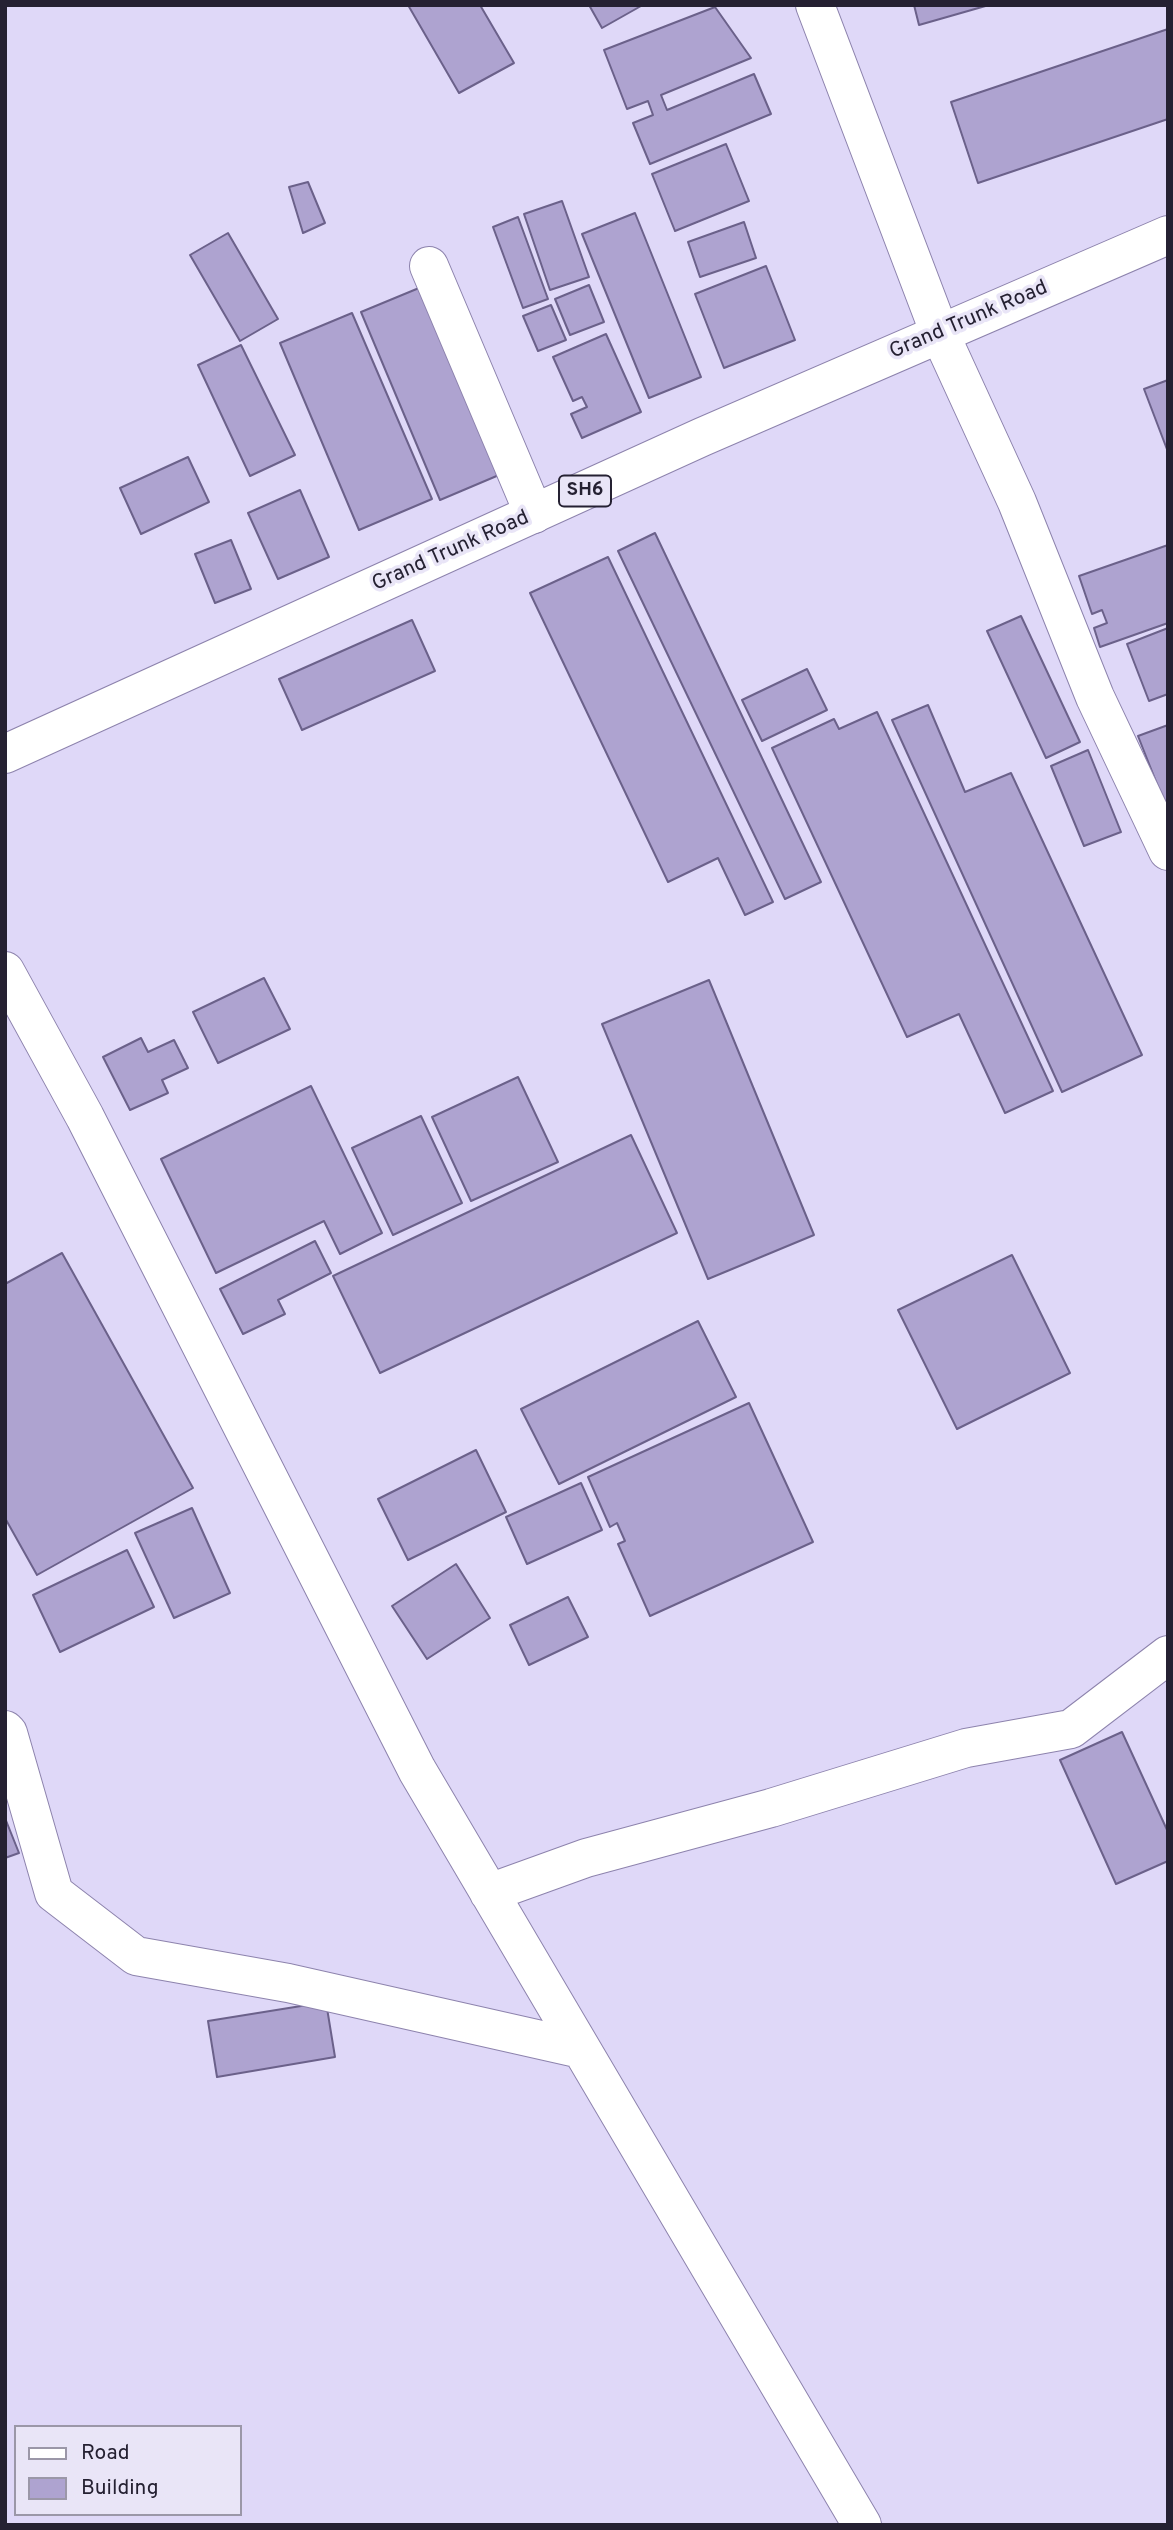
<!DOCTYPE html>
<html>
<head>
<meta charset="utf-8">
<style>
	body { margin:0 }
	#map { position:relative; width:1173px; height:2530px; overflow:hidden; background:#e9e5f7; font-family:Overpass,sans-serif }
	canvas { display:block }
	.frame { position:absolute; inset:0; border:7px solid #252132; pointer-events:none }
	.legend { position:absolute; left:14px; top:2425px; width:228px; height:91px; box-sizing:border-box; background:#e9e5f7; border:2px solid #9b97a8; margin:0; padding:9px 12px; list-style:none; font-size:21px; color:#252132 }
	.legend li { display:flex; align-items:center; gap:14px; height:35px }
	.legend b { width:35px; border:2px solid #9b97a8 }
</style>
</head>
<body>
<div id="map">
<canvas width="1173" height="2530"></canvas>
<div class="frame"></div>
<ul class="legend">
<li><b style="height:9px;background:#fff"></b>Road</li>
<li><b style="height:19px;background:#aea3d0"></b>Building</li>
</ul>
</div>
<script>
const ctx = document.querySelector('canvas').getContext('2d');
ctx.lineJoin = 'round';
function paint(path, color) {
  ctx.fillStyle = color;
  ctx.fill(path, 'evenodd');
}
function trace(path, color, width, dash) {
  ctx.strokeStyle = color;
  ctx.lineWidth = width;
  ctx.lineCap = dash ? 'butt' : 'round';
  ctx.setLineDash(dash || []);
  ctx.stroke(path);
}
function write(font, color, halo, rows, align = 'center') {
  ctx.font = font + ' Overpass,sans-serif';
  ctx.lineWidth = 7;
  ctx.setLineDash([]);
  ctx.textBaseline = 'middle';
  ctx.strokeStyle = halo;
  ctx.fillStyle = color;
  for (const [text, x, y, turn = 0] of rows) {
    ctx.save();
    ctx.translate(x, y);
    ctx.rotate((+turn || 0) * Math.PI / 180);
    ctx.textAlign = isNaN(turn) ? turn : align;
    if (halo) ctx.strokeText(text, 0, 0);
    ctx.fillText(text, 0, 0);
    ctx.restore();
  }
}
paint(new Path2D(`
	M5,5h1163v2520h-1163zM16,2427h224v87h-224z`), '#dfd8f8');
const building = new Path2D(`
	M408,5h72l34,58 -55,30z
	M589,5h52v1l-39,22z
	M914,5h75l-70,20z
	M715,7l36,51 -90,37 6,15 87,-36 17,40 -121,50 -17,-41 20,-8 -5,-14 -21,8 -23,-59z
	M1168,29v90l-190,64 -27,-81z
	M726,144l23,57 -74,30 -23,-57z
	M308,182l17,41 -22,10 -14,-46z
	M562,201l27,76 -39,13 -26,-76z
	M635,213l66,164 -52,21 -67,-164z
	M518,217l30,82 -25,9 -30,-81z
	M744,222l12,36 -56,19 -12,-35z
	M228,233l50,86 -38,22 -50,-86z
	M766,266l29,74 -71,28 -29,-74z
	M589,285l15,37 -34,13 -15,-36z
	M419,288l80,187 -59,25 -79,-188z
	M551,305l15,35 -28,11 -15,-35z
	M352,313l80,186 -73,31 -79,-187z
	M606,334l35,78 -59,26 -11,-24 16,-7 -5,-10 -9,4 -20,-44z
	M241,345l54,110 -45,21 -52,-111z
	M1168,380v72l-24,-63z
	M188,457l21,45 -68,32 -21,-46z
	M300,490l29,67 -51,22 -30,-66z
	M655,533l166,349 -36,17 -167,-348z
	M231,540l20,49 -36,14 -20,-49z
	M1168,545v78l-68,24 -6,-19 13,-5 -5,-13 -10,4 -13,-38z
	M608,557l165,345 -28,13 -27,-57 -50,24 -138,-289z
	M1021,616l59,126 -34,16 -59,-127z
	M412,620l23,51 -133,59 -23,-51z
	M1168,628v66l-19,7 -22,-57z
	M807,669l20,41 -65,31 -20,-41z
	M928,705l37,87 46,-19 131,282 -80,37 -170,-372z
	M877,712l176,379 -48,22 -46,-99 -52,23 -135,-289 62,-29 5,10z
	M1168,725v87l-30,-76z
	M1088,750l33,82 -37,14 -33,-80z
	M264,978l26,51 -72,34 -25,-51z
	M709,980l105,255 -106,44 -106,-255z
	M141,1038l7,14 26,-12 14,28 -26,12 6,13 -38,17 -27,-53z
	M518,1077l40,85 -87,39 -39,-84z
	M311,1086l71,147 -42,21 -16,-33 -108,52 -55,-114z
	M421,1116l41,87 -69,32 -41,-87z
	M631,1135l46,98 -297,140 -47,-97z
	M315,1241l16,32 -53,27 7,14 -42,20 -23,-45z
	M62,1253l131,235 -156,87 -32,-57v-234z
	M1012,1255l58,118 -113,56 -59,-119z
	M698,1321l38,76 -177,87 -38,-75z
	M749,1403l64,139 -163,74 -32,-72 7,-3 -8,-18 -7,4 -22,-50z
	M476,1450l30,62 -98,48 -30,-61z
	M581,1483l21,47 -75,34 -21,-47z
	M192,1508l38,85 -56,25 -39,-85z
	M127,1550l27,57 -94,45 -27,-57z
	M456,1564l34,54 -63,41 -35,-53z
	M568,1597l20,40 -59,28 -19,-40z
	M1122,1732l46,100v29l-52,23 -56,-124z
	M5,1818l14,35 -14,5z
	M326,2002l9,55 -118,20 -9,-56z`);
paint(building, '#aea3d0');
trace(building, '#6b618a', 2);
const minor = new Path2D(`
	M815,5l125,329 77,168 78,195 73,154
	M429,266l105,248
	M5,971l80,146 332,653 445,755
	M5,1730l3,3 46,160 82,63 152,27 293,66
	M489,1893l97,-35 185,-50 195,-60 105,-19 97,-74`);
const major = new Path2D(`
	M5,754l697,-317 466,-202`);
trace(minor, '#8d83ad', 40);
trace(major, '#8d83ad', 40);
trace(minor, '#fff', 38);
trace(major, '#fff', 38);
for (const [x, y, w] of [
	[585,491,52]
]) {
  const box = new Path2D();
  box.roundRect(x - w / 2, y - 15.5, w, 31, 5);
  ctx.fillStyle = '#e9e5f7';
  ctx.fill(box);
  trace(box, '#252132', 2);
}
write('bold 19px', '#252132', null, [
	["SH6",585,491]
]);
write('21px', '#252132', '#e9e5f7', [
	["Grand Trunk Road",969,321,-23],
	["Grand Trunk Road",451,552,-24]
]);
</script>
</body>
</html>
